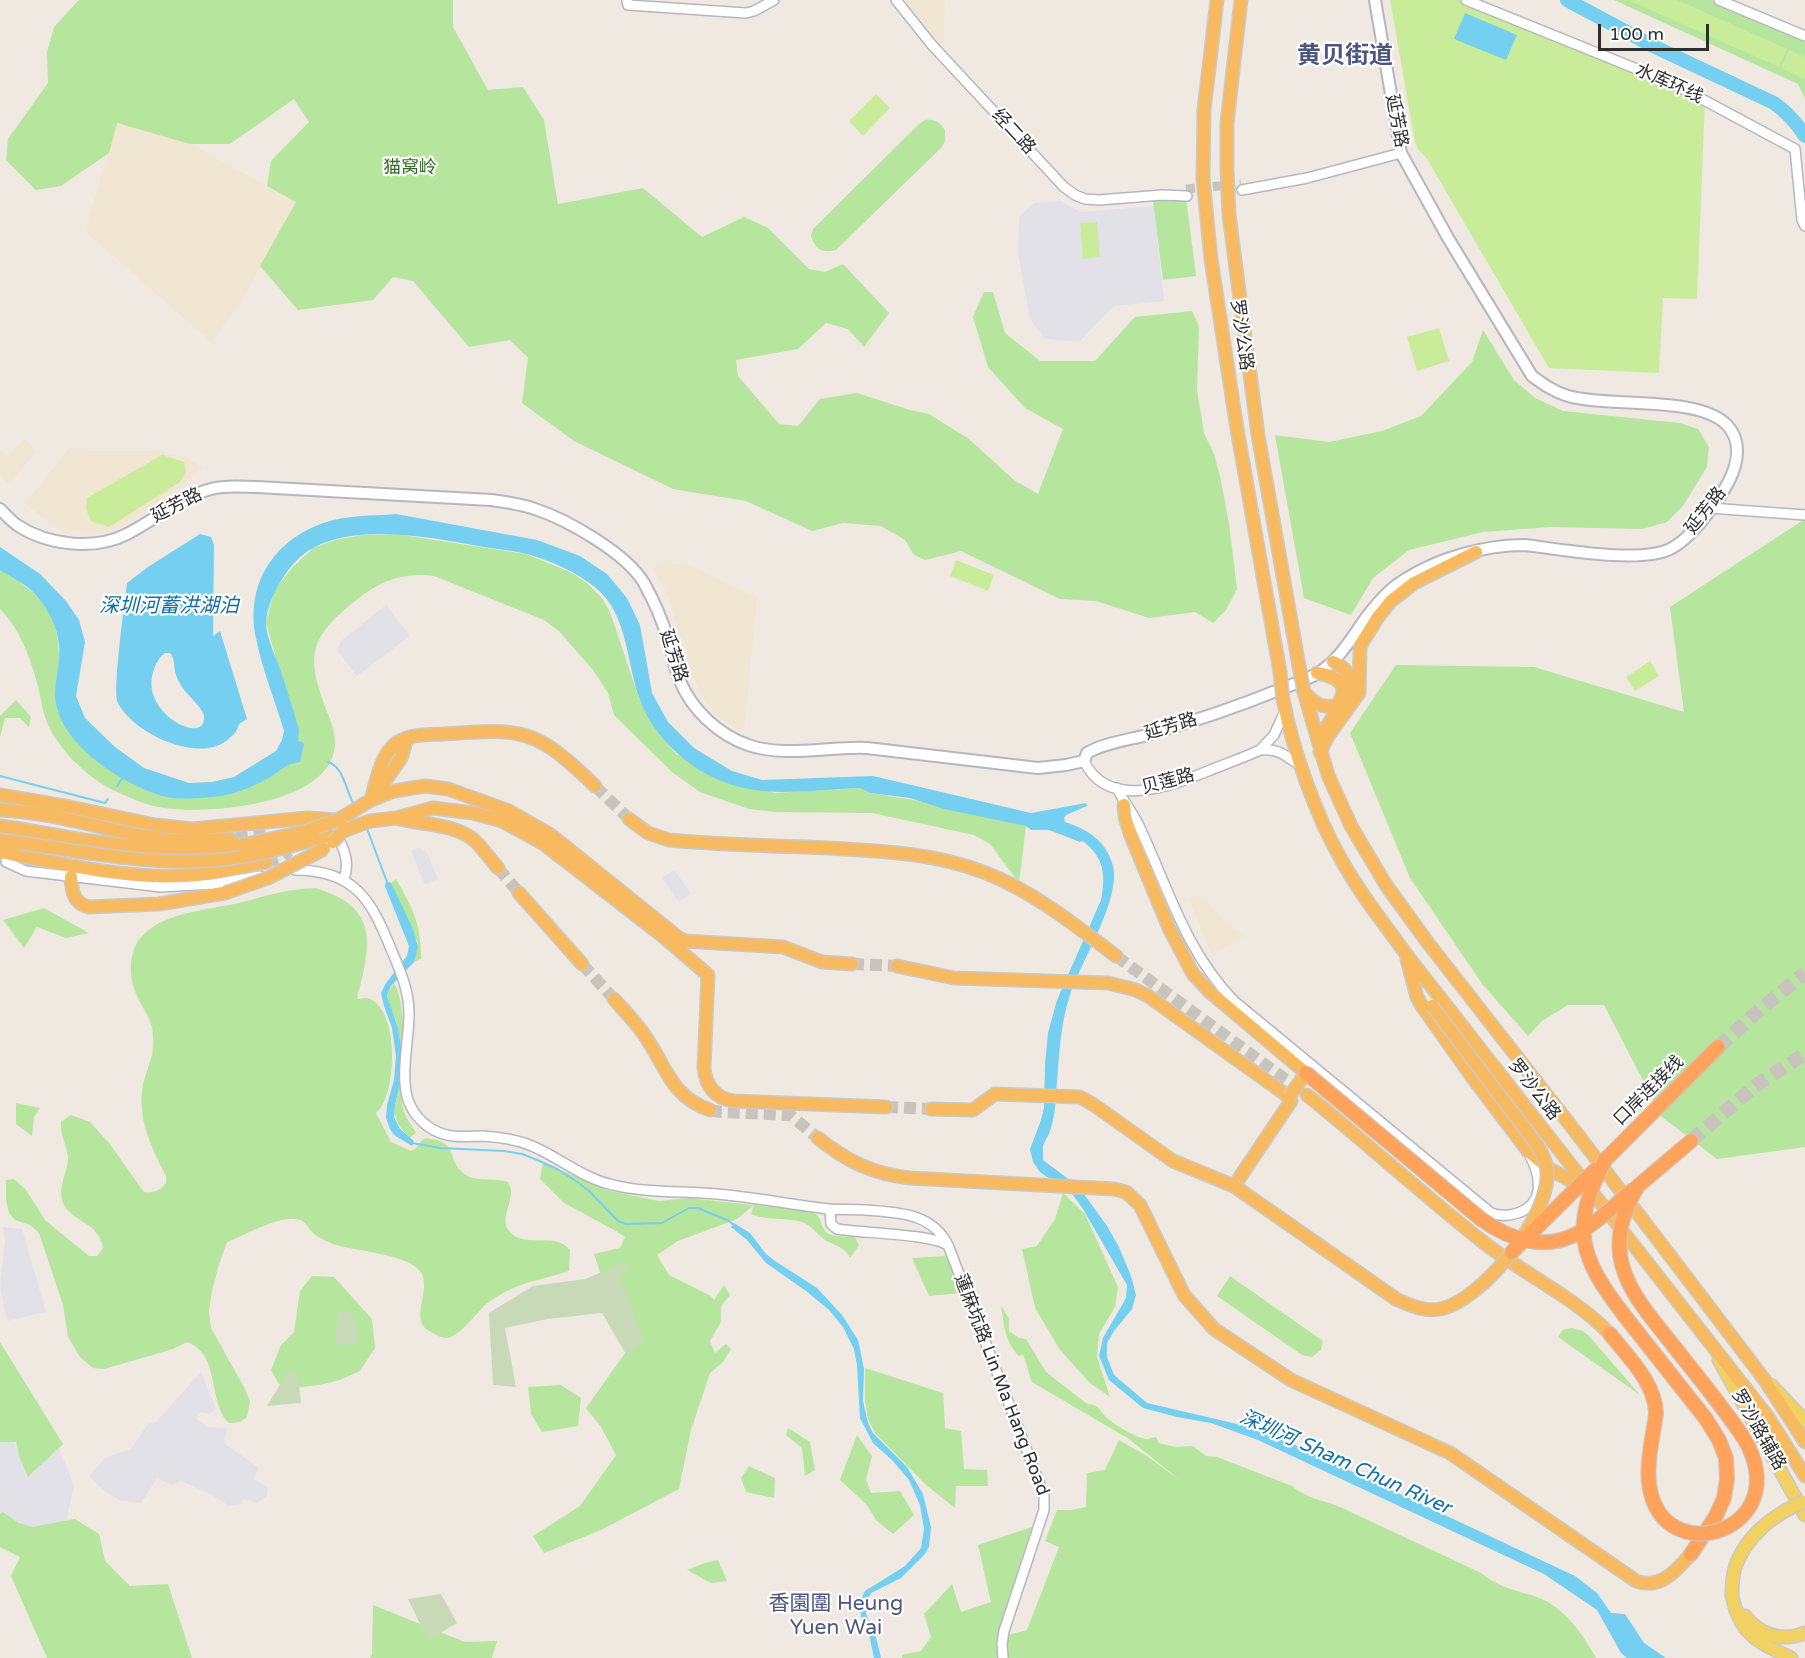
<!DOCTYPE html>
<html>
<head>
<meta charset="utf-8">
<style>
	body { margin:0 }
	#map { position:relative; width:1805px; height:1658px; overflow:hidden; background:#efe9e1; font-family:"Varela Round",sans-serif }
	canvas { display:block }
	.scale { position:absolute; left:1598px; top:24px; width:111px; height:27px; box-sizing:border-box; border:3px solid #2e2e2e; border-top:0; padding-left:8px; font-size:18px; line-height:21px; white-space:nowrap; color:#2e2e2e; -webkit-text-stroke:4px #fff; paint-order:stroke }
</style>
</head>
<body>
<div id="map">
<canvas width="1805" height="1658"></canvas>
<div class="scale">100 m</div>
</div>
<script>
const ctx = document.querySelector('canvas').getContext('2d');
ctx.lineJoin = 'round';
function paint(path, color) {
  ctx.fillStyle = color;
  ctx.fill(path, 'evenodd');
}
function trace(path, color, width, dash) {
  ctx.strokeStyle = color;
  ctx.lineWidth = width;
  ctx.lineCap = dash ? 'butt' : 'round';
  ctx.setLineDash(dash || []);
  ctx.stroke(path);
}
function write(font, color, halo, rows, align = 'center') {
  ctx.font = font + ' "Varela Round","Noto Sans SC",sans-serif';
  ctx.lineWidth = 4.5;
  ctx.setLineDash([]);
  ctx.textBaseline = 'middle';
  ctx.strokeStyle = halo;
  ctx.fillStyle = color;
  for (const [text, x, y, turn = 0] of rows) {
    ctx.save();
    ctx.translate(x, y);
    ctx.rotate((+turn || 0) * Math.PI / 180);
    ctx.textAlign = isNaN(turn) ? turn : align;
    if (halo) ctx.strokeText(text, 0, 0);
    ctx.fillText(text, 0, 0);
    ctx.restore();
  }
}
paint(new Path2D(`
	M1061,201l20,11 73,-6 10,95 -50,5 -35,36 -34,-3 -15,-20 -12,-66 1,-36 15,-14z
	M386,605l24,31 -53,40 -20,-26 4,-9z
	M419,848l8,5 11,26 -13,6 -14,-34z
	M674,870l17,23 -12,9 -17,-24z
	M3,1227l19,2 24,83 -39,9 -7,-35 5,-46z
	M201,1372l15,37 -7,5 -8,-2 -6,6 13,9 19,1 -3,15 35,25 -6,11 15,8 -1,9 -10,7 -13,-4 -4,5 -11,2 -17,-11 -31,-14 -9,4 -15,-7 -16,25 -21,-3 -17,-10 -14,-14 16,-18 26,-9 17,-25 8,-2z
	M0,1442h13l16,35 30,-29 15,38 -8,35 -35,9 -28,-18 -3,1z`), '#e3e1e8');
paint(new Path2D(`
	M905,0h40l-2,48z
	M117,123l73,21 107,58 -56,100 -30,40 -126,-111z
	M24,439l13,12 -28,33 -9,-8v-26l8,6z
	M70,447l15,4h73l27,6 18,10 -31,27 -46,30 -23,9 -43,-3 -35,-26z
	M662,562l27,3 68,32 -13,136 -23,-14 -17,-19 -12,-26 -24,-79 -15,-26z
	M1189,898l16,2 18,20 22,15 -33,21z`), '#f0e6d1');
paint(new Path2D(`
	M79,0h374v27l35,63 35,-3 21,33 14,84 85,-16 59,49 42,-20 24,11 41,41 16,3 18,-8 46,49 -25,34 -16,-18 -22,-6 -28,26 -62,11 2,16 41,48 19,2 22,-27 37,-6 53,17 19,4 40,25 45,41 24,14 25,-65 -38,-21 -37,-41 -15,-50 11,-25h9l12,41 35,28h55l40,-44 57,-6 7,15 -2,64 7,43 10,21 6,22 9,47 8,66 -11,21 -13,13 -18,-11 -46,6 -53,-17 -36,-2 -99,-48 -36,9 -11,-5 -9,-15 -24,-14 -38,-3 -31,8 -66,-30 -73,-12 -99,-48 -52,-38 6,-45 -18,-18 -41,7 -56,-66 -20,-4 -20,23 -75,10 -38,-44 36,-64 -29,-16 4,-25 38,-39 -15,-23 -64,45h-40l-73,-21 -8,30 -48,33 -25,4 -30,-30 2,-21 40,-56 -1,-31 7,-25z
	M1614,0h97l94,41v58l-7,-15z
	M925,120c10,-1 15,2 20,10v11l-3,6 -106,103c-13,4 -21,-1 -25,-14l2,-7 107,-106z
	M1186,197l10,79 -33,4 -10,-79z
	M1483,330l31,50 21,18 28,13 117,12 18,6 11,18 -2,20 -24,39 -16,16 -25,7 -91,-2 -68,5 -74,18 -36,28 -22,37 -47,-17 -29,-163 54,7 53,-11 39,-15 51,-54z
	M1805,519v628l-88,12 -55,-42 -58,-112h-36l-26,16 -14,15 -45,-51 -73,-107 -60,-145 46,-68 138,2 150,45 -14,-105z
	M396,534l130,20 44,18 16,10 16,16 8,14 30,89 16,29 20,24 98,39 86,-5 10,5 44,7 112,26 -7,57 -29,-39 -16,-9 -102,-22 -96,-1 -27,-3 -49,-17 -28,-20 -58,-57 -6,-22 -15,-23 -34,-39 -15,-11 -110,-44c-32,-4 -54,5 -79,25 -49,39 -48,57 -27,113 6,15 10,29 4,44 -19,49 -131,57 -174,49 -15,-3 -29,-10 -43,-16 -29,-14 -59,-43 -70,-74 -3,-9 -4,-18 -6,-27 -7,-28 -18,-60 -39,-81v-40c10,7 22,14 31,22 37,30 28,78 26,120l128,87 35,-2 54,-21 11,-10 13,-24 -32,-119 9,-33 17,-21 21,-20 22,-8 27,-5z
	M16,700l15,17 -2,10 -9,-9h-15l-5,19v-21z
	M396,879c17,30 25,44 25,80l-7,3 4,-19 -27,-60z
	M315,888c65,19 56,56 42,111 3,0 6,-1 9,-1 34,6 32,98 10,115l15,29 20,9 4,-2 8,-10c5,-1 8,0 14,1 19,7 12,17 22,29 13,16 33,7 49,13 1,3 3,6 3,9 1,13 -12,30 -1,41 16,17 44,-1 60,18l-1,21c-34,11 -54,11 -84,34 -8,8 -27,32 -37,33 -6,0 -12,-3 -17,-6 -25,-12 4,-43 -12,-62 -14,-16 -64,-19 -86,-26 -6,-3 -15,-6 -20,-11 -6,-6 -7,-13 -17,-14 -18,-3 -51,16 -69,23l-8,22 -7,27 -3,20 2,17 34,61 5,12 -3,16 -7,5 -11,1c-22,-21 -8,-69 -42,-81l-14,7 -69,20 -11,-1 -13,-11 -12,-20 -5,-32 -24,-72 -9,-8 -15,-5 -6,-7 -3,-13v-20l8,-1 12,11 19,30 44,36h8l6,-8c-4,-28 -34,-25 -41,-48 -4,-14 6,-28 6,-42 -1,-13 -8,-23 -7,-36l10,-7 19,7 19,21 35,49c10,1 16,-1 22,-9v-7c-15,-29 -29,-58 -23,-91 3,-14 10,-26 10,-40 0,-6 0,-13 -1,-18 -7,-22 -22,-33 -21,-60 1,-54 69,-55 108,-64 27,-7 47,-14 76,-15z
	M44,908l45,25 -23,5 -29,-11 -13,21 -21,-28z
	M394,983c17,29 3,88 8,121 1,10 9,20 14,29l-7,5 -11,-14 -4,-12 8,-42 -5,-46 -9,-23v-8z
	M16,1103l24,5 -6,9 -2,19 -16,-12z
	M543,1162l63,28 53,11 29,-3 122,13c15,5 8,17 19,23 7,3 18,2 26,3l4,8 -9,13c-4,-9 -12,-12 -21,-16 -10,-4 -16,-16 -27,-20 -16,-5 -35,-1 -51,-8l3,-9 -17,14 -59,22 -21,14 12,20 42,21 3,4 10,-15 6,10 -9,11v16l-11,19 5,12 11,-9 5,5 -8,13 -13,11 -19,57 -12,59 -78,41 -57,23 -11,-17 47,-30 36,-51 -15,-28 -15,-19 40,-56 -32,-98 26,-6 5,-11 -9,-6 -52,-28 -24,-24z
	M1063,1193l22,21 33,73 -3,20 -16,27 -2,23 13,40 -20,-14 -30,-33 -25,-42 -13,-59 15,-3 18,-27z
	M946,1256l14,37 -31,3 -17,-38z
	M312,1276l22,1 38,42 3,29 -15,23 -20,9 -21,5 -18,2 -22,-3 -8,-14 10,-25 13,-13 6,-41z
	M1230,1276l93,65 -2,9 -9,7 -10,-2 -85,-59z
	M1001,1306l8,12v13l10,7 7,1 20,33 41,32c13,1 10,4 18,12 6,7 33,23 42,23 3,0 6,-2 9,-2l3,6 17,4 17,-1 13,10 11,1 75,29c12,12 32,14 48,21l141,66c18,14 29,16 50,22 31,9 50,36 65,63h-694v-3l19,-4 10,-14 -7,-23 28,-30 9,28 30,-10 -13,-57 54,-18 -34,105 10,3 19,-5 32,-83 -14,-6 12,-31h14l15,-3 1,-34 18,-3 14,-30 28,16 35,26 -53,-43 -97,-57c-4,-9 -5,-19 -9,-27l-4,1c-14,-13 -15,-32 -18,-50z
	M1572,1328l11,3 6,5 51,59 -82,-58 5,-7z
	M0,1342l63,102 -35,33 -9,-21 -3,-14h-16z
	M865,1368l78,25 2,35 16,3 3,38 23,1 1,16h-32l-1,22 -30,-24 -50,-51 -7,-14 -3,-19z
	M561,1385l20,13 -3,28 -36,6 -11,-18 -3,-27z
	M788,1428l22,14 5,28 -10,6 -3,-28 -16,-13z
	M857,1435l15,21 -6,23 5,14 29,-2 14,24 -21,19 -16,-13 -11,-17 -26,-24z
	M749,1466l26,12 -1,20 -28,-6 -5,-14z
	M3,1512l16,11 13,4 43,-8 24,15 6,27 25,25 38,-2 24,74h-145l-36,-82 9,-19 -20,-10v-33z
	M718,1560l9,21 -16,2 -24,-13 18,-7z
	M373,1605l92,37 32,-1 -5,17h-122l2,-4z`), '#b6e59e');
paint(new Path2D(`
	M626,1262l3,8 -10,5 25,66 -17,15 -25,-43 -55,6 -42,9 11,59 -23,-2 -4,-72 44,-27 52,-7z
	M352,1311l7,30 -24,5 3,-34z
	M289,1370l9,6 3,27 -34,3z
	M441,1594l16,29 -29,17 -20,-41z`), '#c8d9b8');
paint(new Path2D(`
	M1390,0h86l200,79 29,22 -8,198 -34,-1 -4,75 -110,-5 -122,-209 -9,-10 -3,-7z
	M1628,0h49l110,49 -8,18z
	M1789,50l16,7v22l-24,-11z
	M876,94l14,14 -27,28 -14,-15z
	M1097,222l3,35 -17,2 -3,-36z
	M1439,328l10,33 -32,10 -10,-34z
	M162,455l22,7 2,9 -6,11 -71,45 -18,-6 -5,-12 1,-11z
	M956,560l38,15 -6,16 -38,-15z
	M1650,661l9,15 -24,15 -9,-14z`), '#c9ec9a');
paint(new Path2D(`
	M1465,13l52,22 -11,25 -52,-21z
	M396,514l141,26 43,16 27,18 20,24 13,27 12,68 16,29 26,26 38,23 30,9 111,-4 158,37 55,-10 1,3 -21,9 -2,3 1,4c23,8 41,18 48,44 8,34 -32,95 -43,129 -12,37 -11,74 -15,113 -1,8 -3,18 -6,26 -2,4 -5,8 -6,12 0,5 0,10 0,14l36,27 28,39 12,21 12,29 5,19 -4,14 -18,22 -7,12v14l7,18 33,28 116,27 312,146 22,17 14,20 14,1 19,29 22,15h-39l-6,-5 -24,-43 -53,-36 -286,-134 -47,-17 -34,-6 -34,-9 -34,-28 -10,-24 4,-18 23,-40 1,-13 -44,-76 -10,-14 -33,-23 -7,-10 -3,-13 11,-29 3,-12 1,-44 3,-31 9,-33 44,-100c5,-26 3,-42 -18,-59l-3,1 -31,-12h-18l-5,-4 -82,-17 -34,-11 -40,-5 -10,-5c-58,2 -106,14 -159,-17 -27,-17 -50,-41 -61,-71 -14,-37 -11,-84 -44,-112 -19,-16 -45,-27 -69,-34 -16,-4 -33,-5 -49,-8 -48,-9 -120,-23 -165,2 -23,12 -45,48 -47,74 0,15 9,33 14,47 7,20 13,41 19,61l-1,11 6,2 -4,19c-17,3 -15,6 -28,14 -15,9 -34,17 -51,20 -14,2 -41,4 -54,1 -39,-9 -100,-48 -110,-89 -5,-16 1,-32 2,-49 3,-24 -9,-49 -25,-66 -9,-9 -23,-16 -34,-23v-23l40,27 26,27 13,19 6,22 -9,54 9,22 30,29 29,21 45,15 23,-1 22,-5 42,-26 6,-11 2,-9c-9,-31 -22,-62 -28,-93 -11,-53 17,-97 67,-115 23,-8 49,-7 73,-9z
	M200,534l11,3 3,8 -1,91 7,-5 27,88 -8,5c-2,9 -6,11 -13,17 -29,22 -93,-8 -108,-38 -6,-12 7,-100 9,-120l21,-16zM165,653h5c6,7 3,13 6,22 1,4 4,8 6,12 5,8 21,21 22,29 3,31 -64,-2 -51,-44 3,-8 5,-14 12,-19z
	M386,881l5,2 3,6 19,40 5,18 -4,15 -23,24 -4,10 11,32 4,25 -2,30 -5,22 -1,12 6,12 14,12 -2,5 -18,-11 -4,-6 -4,-11 1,-13 7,-25 2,-24 -4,-28 -8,-22 -3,-13 5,-10 21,-27 2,-10 -21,-52 -3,-8z
	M734,1223l16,10 16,21 9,7 42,27 25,27 16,25 6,29 -1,32 5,22 5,10 34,34 16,27 8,33 -2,20 -4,7 -24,24 -30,15 -5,10v11l10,23 5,21h-7l-5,-24 -8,-17 -1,-16 5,-10 40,-25 16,-18 3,-19 -4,-24 -11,-25 -17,-20 -19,-17 -13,-25 -3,-53 -3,-16 -11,-22 -14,-17 -23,-19 -40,-28 -19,-23 -16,-13z`), '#75cff0');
trace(new Path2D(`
	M328,762c16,5 18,29 26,43
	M0,776l105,27 3,-4
	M117,786l7,-10
	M366,826l21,56
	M412,1143l28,5 64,3 18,3 13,5 22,10 19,12 13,10 29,30 8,3 36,-1 27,-15h9l31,13 5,4`), '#75cff0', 2);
trace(new Path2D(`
	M1567,0l86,46 121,57c14,10 22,19 31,33`), '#75cff0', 14);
trace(new Path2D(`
	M1186,189l55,-5`), '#c8c4bd', 9, [9, 4.5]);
trace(new Path2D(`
	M595,786l34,33
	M236,838l32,-4
	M266,862l15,-4 8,-7
	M498,868l21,25
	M1116,956l188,137
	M582,964l32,35
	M852,964l45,2
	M886,1107l45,2
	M710,1110l11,2 69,3 28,23`), '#c8c4bd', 12, [12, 6]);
trace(new Path2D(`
	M1718,1047l45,-40 42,-34
	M1691,1141l64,-55 50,-32`), '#c8c4bd', 14, [14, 7]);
const tertiary = new Path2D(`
	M627,0l1,5 118,8 8,-2 20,-11
	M896,0l36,45 132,142 11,8 10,4 14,1 63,-5 25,1
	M1466,0l208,84 121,65 7,71 3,6
	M1719,0l86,36
	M1242,190l65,-12 94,-25
	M1710,508l95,7
	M1260,750l14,-15 11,-24
	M1084,761c24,50 87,25 124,10 17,-7 35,-13 52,-21 21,-2 25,7 42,16
	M1117,788c7,15 17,26 23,40 29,62 45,122 94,173l257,212c17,6 43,0 47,-22 2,-13 -3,-26 -9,-37
	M339,839c7,15 10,25 5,41
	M6,862l20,9 135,16 52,-3 47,-8
	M295,870c59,0 76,29 96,79 9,21 18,41 18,65 0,26 -9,61 -1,86 6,17 21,31 39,35 11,3 24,1 36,1 15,1 30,3 44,8 30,11 54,34 86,41 33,8 70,6 104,9 37,3 75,11 112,15 12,1 24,0 36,1 33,3 66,2 83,35l96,250v15l-40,121 -2,13 1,14
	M830,1209l1,15 6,5c22,4 96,5 110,16`);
const secondary = new Path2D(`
	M0,509c5,5 11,12 17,16 30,20 77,26 110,9 28,-14 53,-37 84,-45 15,-4 31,-2 46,-2l234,13c15,2 30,4 44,9 33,11 91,44 109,74 10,18 19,39 25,59 4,13 5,27 11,39 12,29 39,54 68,64 38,13 80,1 119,3l171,20 28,-3 18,-4 3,-8c17,-10 41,-13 60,-18 45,-13 90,-28 134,-46 12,-5 26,-9 37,-16 22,-13 35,-38 50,-58 10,-13 22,-27 36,-35 34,-22 80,-35 121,-35 35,4 114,19 145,4 21,-10 48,-47 59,-68 9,-18 13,-40 -2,-56 -29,-30 -117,-17 -159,-29 -14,-4 -25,-12 -36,-20l-84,-138 -47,-85 -26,-153`);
const primary = new Path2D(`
	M1719,1360l86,155
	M1771,1385l34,36
	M1732,1596c8,39 26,46 59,62
	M1745,1616c14,19 38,26 60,17`);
const trunk = new Path2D(`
	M1217,0l-13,110 -1,69 8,80 26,170 43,243
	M1241,0l-14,123v46l2,46 29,220 41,231
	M1304,692l24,83 23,51 35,59 42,58 150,192 186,244 41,63
	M1304,692c9,10 18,18 33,13 15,-20 -1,-29 -20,-32
	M1283,699c9,49 33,117 58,160 18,34 43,64 65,95l362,463 37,59
	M1321,739c6,-24 54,-58 12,-77
	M1320,752l8,-16 31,-43 1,-47 18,-29 13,-16 23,-18 62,-31
	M376,794l25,-36 6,-20
	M0,795l70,12 85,18 38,4 114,-11 31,2 33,-20 23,-9 31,-5 23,3 61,22 42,24 128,103 6,3 98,6 39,15 30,2
	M371,800c5,-17 9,-42 23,-55 12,-11 33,-10 49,-11 81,-6 92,-6 152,52
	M1124,805l1,12 6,19 38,92 24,46 17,18 96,81
	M0,810c53,2 104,20 156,28 24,4 49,2 74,1
	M396,818c25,7 55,5 77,21 9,8 17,20 25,29
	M629,819l19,14 21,7c53,5 107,6 160,8 54,3 106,5 157,25 48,19 89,52 130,83
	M0,826c26,3 51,9 77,13 55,9 109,13 165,6
	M343,831l27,-10 26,-3 37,-10 40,5 29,8 42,23 120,93 44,38 -4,93c2,18 11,30 29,33l153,6
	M316,839l13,-4
	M0,840l21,3
	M0,852c58,11 124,27 183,24 28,-1 55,-8 83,-14
	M71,877c1,15 2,26 18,30l70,-3 66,-11
	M519,893l63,71
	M1407,959l10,38 5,9 50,71 56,74 22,18 37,21
	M897,966l57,12 154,5 28,7 12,6 123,88 18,13 2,4 -57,85 -61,-25 -79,-56 -14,-8 -85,-3 -22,16 -42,-1
	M614,999c11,13 24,25 33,40 20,30 25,58 63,71
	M1307,1095c60,48 116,100 176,147 42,33 90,54 127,92
	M818,1138c28,23 55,36 92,40l204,11 12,3 14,13 44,90 30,34 77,51 159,73 186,128c24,9 40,-10 55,-27`);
const motorway = new Path2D(`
	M1605,1160l113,-113
	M1638,1186l53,-45
	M1624,1315l82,104 13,21 7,18 1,21 -3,19 -8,18 -25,38
	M1610,1334c18,23 45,48 46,79`);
trace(tertiary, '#b4b7c1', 12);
trace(secondary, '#b4b7c1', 14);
trace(primary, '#c9c9c9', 15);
trace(trunk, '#c9c9c9', 15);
trace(motorway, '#c9c9c9', 16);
trace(tertiary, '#fff', 9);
trace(secondary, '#fff', 10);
trace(primary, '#f2d163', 12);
trace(trunk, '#f8ba60', 12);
trace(motorway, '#ffa35c', 14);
const primaryBridge = new Path2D(`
	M1732,1596c0,-10 0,-19 3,-28 10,-31 40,-56 70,-66`);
const trunkBridge = new Path2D(`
	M1299,666l5,26
	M1280,672l3,27
	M333,842l10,-11
	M21,843c65,9 131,23 197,17 34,-3 66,-12 98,-21
	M242,845l61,-13 35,-12
	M225,893l43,-15 56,-29
	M1289,1097l17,-24
	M1234,1186l162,113c14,6 28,13 44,10 42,-8 111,-94 107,-138 -1,-13 -8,-23 -15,-33l-100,-132`);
const motorwayBridge = new Path2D(`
	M1306,1073l175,146c29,21 65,33 99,13 20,-11 36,-29 54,-43
	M1605,1160c-35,67 -26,97 19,155
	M1638,1186c-13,21 -21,44 -18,69 5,35 32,63 52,89 23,29 46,57 67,87 65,93 -67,142 -88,63 -7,-26 2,-55 5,-81
	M1512,1252l83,-82`);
trace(primaryBridge, '#c9c9c9', 15, []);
trace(trunkBridge, '#c9c9c9', 15, []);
trace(motorwayBridge, '#c9c9c9', 16, []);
trace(primaryBridge, '#f2d163', 12);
trace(trunkBridge, '#f8ba60', 12);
trace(motorwayBridge, '#ffa35c', 14);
write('18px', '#2e2e2e', '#fff', [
	["水库环线",1669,84,24],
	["延芳路",1396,121,79],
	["经二路",1013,132,47],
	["罗沙公路",1241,335,82],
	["延芳路",177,506,-27],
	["延芳路",1706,511,-52],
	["延芳路",673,656,72],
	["延芳路",1171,727,-17],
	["贝莲路",1168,782,-15],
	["罗沙公路",1534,1090,52],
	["口岸连接线",1649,1091,-45],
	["蓮麻坑路 Lin Ma Hang Road",1001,1385,69],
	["罗沙路辅路",1758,1430,60]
]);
write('18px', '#2c6e1b', '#fff', [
	["猫窝岭",410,168]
]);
write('italic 20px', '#0d6fa3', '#fff', [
	["深圳河蓄洪湖泊",169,607],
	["深圳河 Sham Chun River",1345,1463,24]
]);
write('21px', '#4d5680', '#fff', [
	["香園圍 Heung",836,1604],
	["Yuen Wai",836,1628]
]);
write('bold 24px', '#4d5680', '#fff', [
	["黄贝街道",1345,57]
]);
</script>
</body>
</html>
